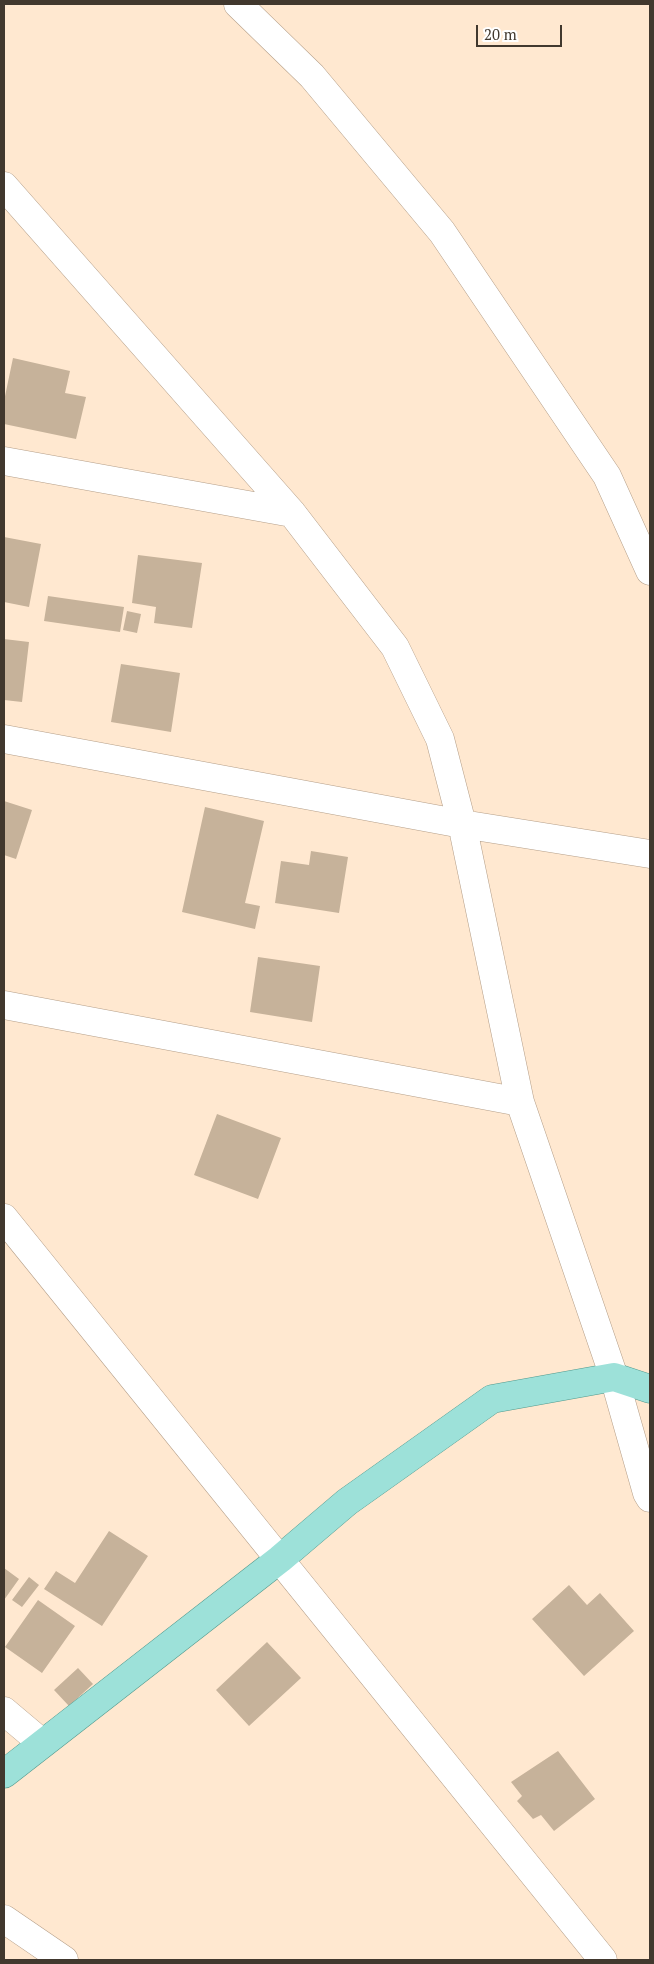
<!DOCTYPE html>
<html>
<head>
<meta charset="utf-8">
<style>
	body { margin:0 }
	#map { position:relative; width:654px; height:1964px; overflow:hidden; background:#ffe8d0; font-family:"PT Serif",serif }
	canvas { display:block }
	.frame { position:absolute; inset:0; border:5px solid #41382e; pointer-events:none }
	.scale { position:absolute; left:476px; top:25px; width:86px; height:22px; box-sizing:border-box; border:2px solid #41382e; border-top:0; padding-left:6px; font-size:15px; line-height:18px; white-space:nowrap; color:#41382e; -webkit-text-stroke:4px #fff; paint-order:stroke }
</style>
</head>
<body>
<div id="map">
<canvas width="654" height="1964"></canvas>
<div class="frame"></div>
<div class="scale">20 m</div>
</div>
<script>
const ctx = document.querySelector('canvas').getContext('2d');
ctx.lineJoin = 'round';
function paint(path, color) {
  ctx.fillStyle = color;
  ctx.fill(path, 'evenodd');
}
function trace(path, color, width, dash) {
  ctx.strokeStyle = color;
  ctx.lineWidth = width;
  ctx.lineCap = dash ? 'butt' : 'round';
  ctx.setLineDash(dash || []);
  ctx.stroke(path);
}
paint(new Path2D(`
	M13,358l57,13 -5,22 21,4 -10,42 -72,-15v-23z
	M4,537l37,7 -12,63 -25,-5z
	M138,555l64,8 -10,65 -38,-5 2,-16 -24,-4z
	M48,596l76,11 -4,25 -76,-11z
	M127,611l14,3 -4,19 -14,-3z
	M4,639l25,3 -7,60 -18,-2z
	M121,664l59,9 -9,59 -60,-10z
	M4,801l28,9 -16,49 -12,-4z
	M205,807l59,14 -19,82 15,3 -5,23 -73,-17z
	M311,851l37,6 -9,56 -64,-10 6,-42 28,4z
	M258,957l62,9 -8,56 -62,-10z
	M217,1114l64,24 -23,61 -64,-24z
	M109,1531l39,25 -46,70 -58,-37 12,-18 19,12z
	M4,1568l15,11 -15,21z
	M29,1577l10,8 -17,22 -10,-7z
	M569,1585l18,20 13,-12 34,38 -50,45 -52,-57z
	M38,1600l37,26 -33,47 -37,-26z
	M267,1642l34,36 -52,48 -33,-36z
	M78,1668l15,16 -24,22 -15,-16z
	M558,1751l37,48 -41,32 -13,-16 -8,4 -16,-18 5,-5 -11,-14z`), '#c6b29a');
const minor = new Path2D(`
	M238,4l74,72 130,156 165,244 43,95
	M4,186l288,327 103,134 45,92 22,85 58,278 94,275 33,116 3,5
	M4,461l288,52
	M4,739l458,85 188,30
	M4,1005l516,97
	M4,1218l599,742
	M4,1711l38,32
	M4,1919l60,41`);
const primary = new Path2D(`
	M4,1774l276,-215 67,-57 145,-103 122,-22 36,12`);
trace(minor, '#b59f89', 29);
trace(primary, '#53998d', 29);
trace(minor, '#fff', 28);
trace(primary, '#9de1d9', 28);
</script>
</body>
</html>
